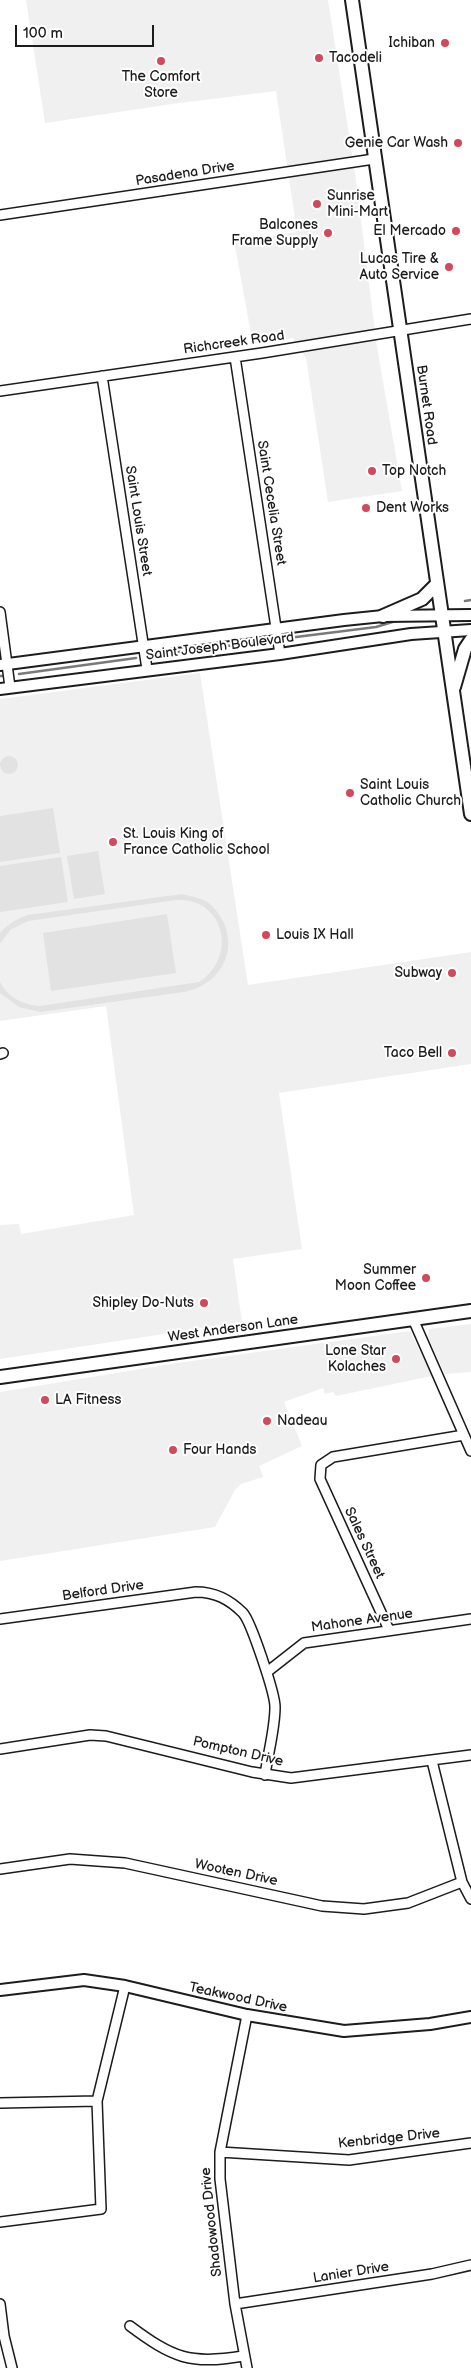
<!DOCTYPE html>
<html>
<head>
<meta charset="utf-8">
<style>
	body { margin:0 }
	#map { position:relative; width:471px; height:2368px; overflow:hidden; background:#fff; font-family:"Balsamiq Sans",sans-serif }
	canvas { display:block }
	.scale { position:absolute; left:15px; top:25px; width:139px; height:22px; box-sizing:border-box; border:2px solid #1c1c1c; border-top:0; padding-left:6px; font-size:15px; line-height:18px; white-space:nowrap; color:#1c1c1c; -webkit-text-stroke:4px #fff; paint-order:stroke }
</style>
</head>
<body>
<div id="map">
<canvas width="471" height="2368"></canvas>
<div class="scale">100 m</div>
</div>
<script>
const ctx = document.querySelector('canvas').getContext('2d');
ctx.lineJoin = 'round';
function paint(path, color) {
  ctx.fillStyle = color;
  ctx.fill(path, 'evenodd');
}
function trace(path, color, width, dash) {
  ctx.strokeStyle = color;
  ctx.lineWidth = width;
  ctx.lineCap = dash ? 'butt' : 'round';
  ctx.setLineDash(dash || []);
  ctx.stroke(path);
}
function write(font, color, halo, rows, align = 'center') {
  ctx.font = font + ' "Balsamiq Sans",sans-serif';
  ctx.lineWidth = 4;
  ctx.setLineDash([]);
  ctx.textBaseline = 'middle';
  ctx.strokeStyle = halo;
  ctx.fillStyle = color;
  for (const [text, x, y, turn = 0] of rows) {
    ctx.save();
    ctx.translate(x, y);
    ctx.rotate((+turn || 0) * Math.PI / 180);
    ctx.textAlign = isNaN(turn) ? turn : align;
    if (halo) ctx.strokeText(text, 0, 0);
    ctx.fillText(text, 0, 0);
    ctx.restore();
  }
}
paint(new Path2D(`
	M26,0h302l27,173 22,174 25,144 -74,11 -22,-144 -13,-20 -40,6 -19,-103 63,-9 -21,-141 -104,13 -127,19z
	M200,673l48,312 223,-33v112l-192,29 23,156 -69,10 9,63 -242,37v-134l19,-1 2,10 113,-19 -28,-209 -106,15v-322z
	M471,1324v48l-26,2 -17,-37 1,-8z
	M410,1331l22,45 -96,20 -3,-4 -8,2 -2,-6 -39,14 18,44 -43,20 4,11 -22,7 -6,6 -20,37 -215,34v-169l177,-29z`), '#f0f0f0');
paint(new Path2D(`
	M0 765a9 9 0 1 1 18 0a9 9 0 1 1-18 0Z
	M53,808l7,45 -60,9v-46z
	M98,851l7,43 -31,5 -7,-43z
	M61,857l7,45 -68,10v-46z
	M182,894c8,2 18,4 25,8 8,5 13,14 17,21 14,33 -8,63 -40,69l-144,20 -21,-5 -19,-14v-11c7,15 23,23 40,24l159,-24c39,-25 26,-85 -23,-82l-148,21 -18,9 -10,14v-11c8,-9 16,-14 28,-18z
	M167,914l9,59 -125,18 -8,-58z`), '#e2e2e2');
trace(new Path2D(`
	M465,601l6,-1
	M288,638l88,-11 23,-7
	M155,655l112,-14
	M19,674l117,-16
	M0,676h2`), '#7a7a7a', 2.5);
const minor = new Path2D(`
	M0,215l374,-56
	M235,357l45,297
	M102,376l45,293
	M0,391l262,-38 209,-34
	M0,612l10,75
	M0,1054l3,-1
	M413,1319l58,132
	M0,1619l196,-27c19,0 33,7 47,21 8,9 32,80 32,94 0,22 -7,46 -10,68
	M389,1630l-69,-151 1,-14 12,-8 131,-22
	M267,1672l37,-29 167,-24
	M0,1749l90,-14 16,1 146,36 39,6 180,-23
	M432,1761l30,121 9,17
	M0,1869l70,-10 55,4 197,43 42,3 44,-6 54,-21
	M0,2103l97,-2
	M220,2152l129,8 122,-17
	M0,2222l101,-13 -4,-108 28,-115
	M0,2304l4,32 8,32
	M235,2304l197,-30 39,-9
	M130,2326c43,32 60,39 113,30
	M247,2368l-12,-64 -15,-125v-27l27,-137`);
const tertiary = new Path2D(`
	M0,665l344,-45 39,-4 88,-1
	M0,689l280,-35 131,-20 60,-4
	M0,1990l84,-10 41,6 122,29 97,16 86,-7 41,-7`);
const secondary = new Path2D(`
	M352,0l119,814
	M383,616l39,-17 15,-15
	M454,687l11,-38 6,-9
	M0,1377l471,-66`);
trace(minor, '#1c1c1c', 12);
trace(tertiary, '#1c1c1c', 14);
trace(secondary, '#1c1c1c', 16);
trace(minor, '#fff', 9);
trace(tertiary, '#fff', 10);
trace(secondary, '#fff', 12);
for (const [x, y, r, color] of [
	[445,43,5,"#d1495b"],
	[319,58,5,"#d1495b"],
	[161,61,5,"#d1495b"],
	[458,143,5,"#d1495b"],
	[317,204,5,"#d1495b"],
	[456,231,5,"#d1495b"],
	[328,233,5,"#d1495b"],
	[449,267,5,"#d1495b"],
	[372,471,5,"#d1495b"],
	[366,508,5,"#d1495b"],
	[350,793,5,"#d1495b"],
	[113,842,5,"#d1495b"],
	[266,935,5,"#d1495b"],
	[452,973,5,"#d1495b"],
	[452,1053,5,"#d1495b"],
	[426,1278,5,"#d1495b"],
	[204,1303,5,"#d1495b"],
	[396,1359,5,"#d1495b"],
	[45,1400,5,"#d1495b"],
	[267,1421,5,"#d1495b"],
	[173,1450,5,"#d1495b"]
]) {
  const dot = new Path2D();
  dot.arc(x, y, r, 0, 2 * Math.PI);
  ctx.fillStyle = color;
  ctx.fill(dot);
  trace(dot, '#fff', 2);
}
write('14px', '#1c1c1c', '#fff', [
	["Ichiban",435,43],
	["Tacodeli",329,58,"left"],
	["The Comfort",161,77,"center"],
	["Store",161,93,"center"],
	["Genie Car Wash",448,143],
	["Sunrise",327,196,"left"],
	["Mini-Mart",327,212,"left"],
	["Balcones",318,225],
	["Frame Supply",318,241],
	["El Mercado",446,231],
	["Lucas Tire &",439,259],
	["Auto Service",439,275],
	["Top Notch",382,471,"left"],
	["Dent Works",376,508,"left"],
	["Saint Louis",360,785,"left"],
	["Catholic Church",360,801,"left"],
	["St. Louis King of",123,834,"left"],
	["France Catholic School",123,850,"left"],
	["Louis IX Hall",276,935,"left"],
	["Subway",442,973],
	["Taco Bell",442,1053],
	["Summer",416,1270],
	["Moon Coffee",416,1286],
	["Shipley Do-Nuts",194,1303],
	["Lone Star",386,1351],
	["Kolaches",386,1367],
	["LA Fitness",55,1400,"left"],
	["Nadeau",277,1421,"left"],
	["Four Hands",183,1450,"left"]
], 'right');
write('14px', '#1c1c1c', '#fff', [
	["Pasadena Drive",185,174,-9],
	["Richcreek Road",234,343,-8],
	["Burnet Road",426,405,82],
	["Saint Cecelia Street",271,503,81],
	["Saint Louis Street",138,521,81],
	["Saint Joseph Boulevard",220,647,-7],
	["West Anderson Lane",233,1329,-8],
	["Sales Street",364,1543,65],
	["Belford Drive",103,1591,-8],
	["Mahone Avenue",362,1621,-8],
	["Pompton Drive",238,1752,13],
	["Wooten Drive",236,1873,12],
	["Teakwood Drive",238,1998,12],
	["Kenbridge Drive",389,2139,-6],
	["Shadowood Drive",212,2222,-96],
	["Lanier Drive",351,2273,-9]
]);
</script>
</body>
</html>
